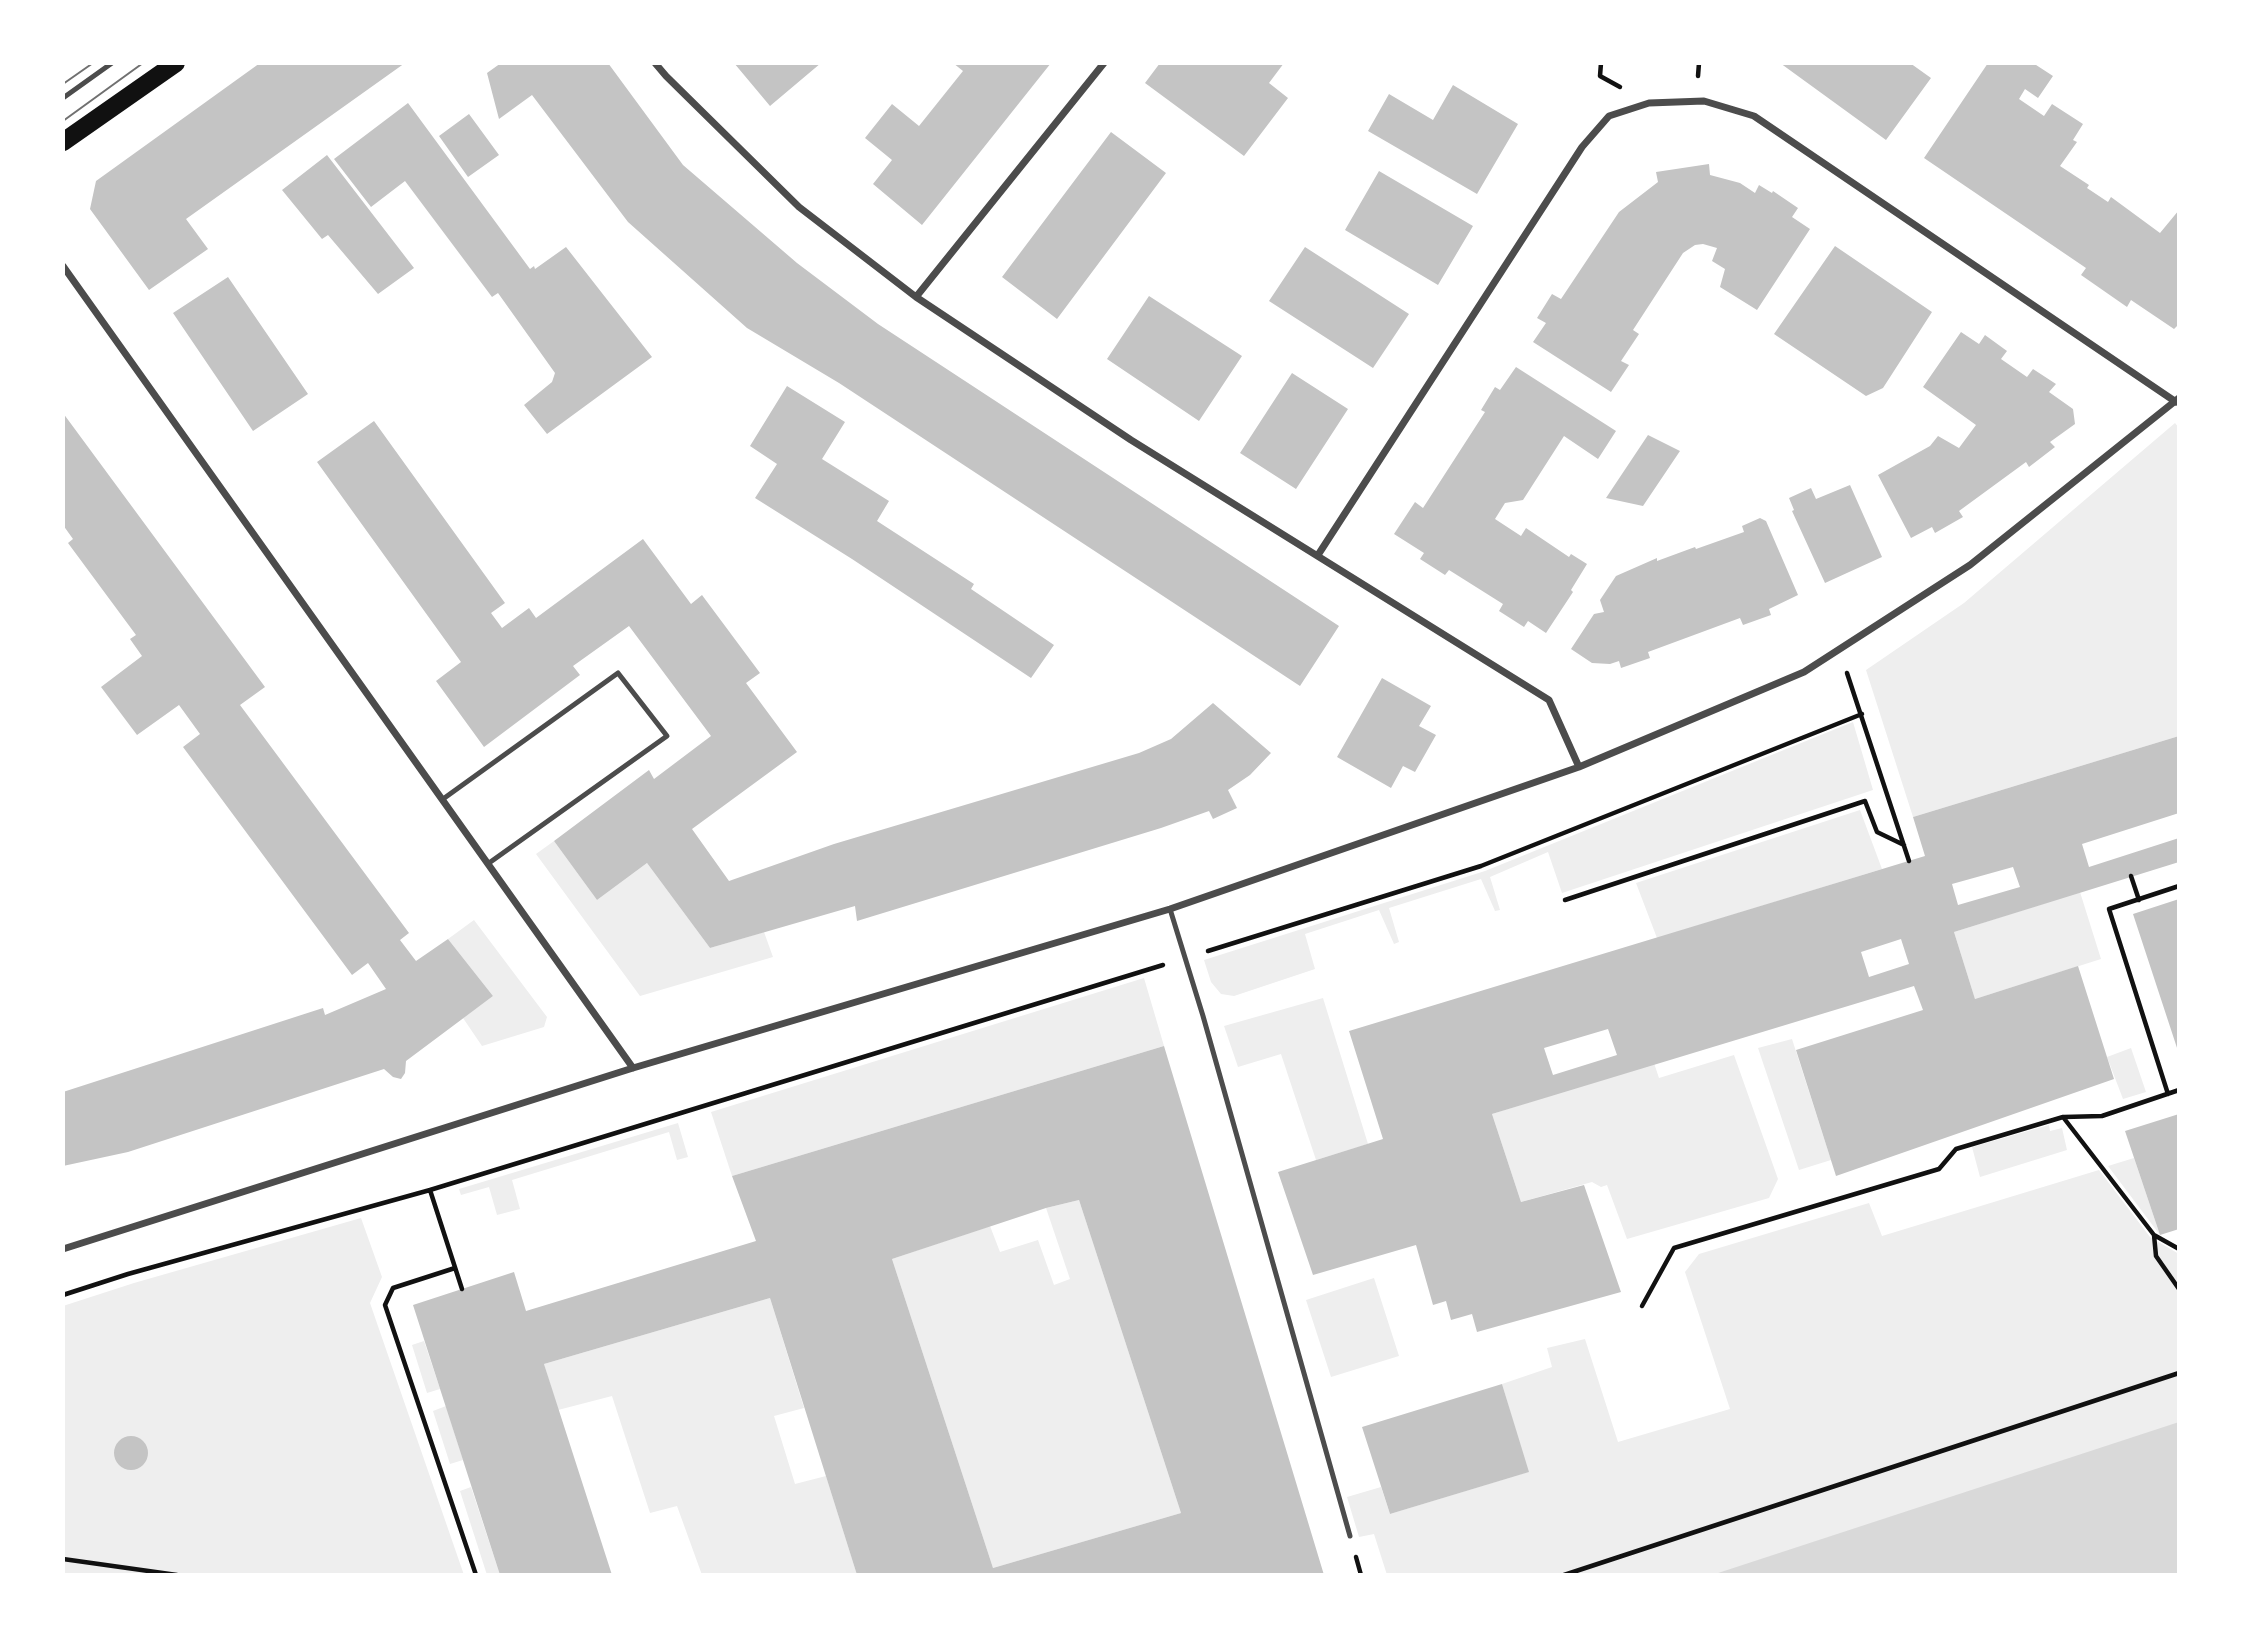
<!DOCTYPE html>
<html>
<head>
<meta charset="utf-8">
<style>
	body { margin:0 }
	#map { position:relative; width:2242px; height:1638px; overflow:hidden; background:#fff; font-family:"Nunito Sans",sans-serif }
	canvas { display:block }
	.frame { position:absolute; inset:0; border:65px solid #fff; pointer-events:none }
</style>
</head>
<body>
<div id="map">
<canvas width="2242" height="1638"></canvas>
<div class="frame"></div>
</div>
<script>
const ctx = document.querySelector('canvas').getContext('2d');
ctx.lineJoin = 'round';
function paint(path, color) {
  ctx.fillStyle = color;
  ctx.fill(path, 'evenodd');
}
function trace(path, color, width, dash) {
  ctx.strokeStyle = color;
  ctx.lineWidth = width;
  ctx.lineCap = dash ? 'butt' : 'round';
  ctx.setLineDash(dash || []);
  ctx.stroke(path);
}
paint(new Path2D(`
	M2175,423l4,5v308l-266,81 -47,-147 98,-67z
	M1853,722l20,68 -311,103 -14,-41 -58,25 10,33 -5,1 -14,-32 -92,29 10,34 -5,2 -15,-34 -74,24 10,35 -81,27 -13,-2 -10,-12 -7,-22 281,-89z
	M1860,810l22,59 -225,69 -21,-55z
	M554,841l43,59 50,-37 63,85 54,-16 9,25 -133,39 -104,-142z
	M2080,892l21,67 -126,40 -21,-67z
	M474,920l73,97 -3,10 -62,19 -19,-28 30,-22 -45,-57z
	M1144,978l20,68 -432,130 -21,-64z
	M1323,998l45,146 -52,16 -35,-106 -43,13 -14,-41z
	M1792,1039l39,121 -32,10 -41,-122z
	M2131,1048l15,44 -23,7 -16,-42z
	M1734,1055l44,124 -9,19 -142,41 -20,-54 -6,2 -9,-5 -71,20 -29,-88 162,-51 5,15z
	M678,1123l10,34 -11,3 -8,-28 -157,48 8,29 -23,6 -8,-28 -28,8 -2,-6z
	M2049,1125l1,6 12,-3 5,22 -87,27 -8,-30z
	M2134,1158l26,77 -52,-69z
	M2099,1170l51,67 29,17v321h-792l-13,-41 -15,3 -12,-40 34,-10 9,27 138,-42 -26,-88 50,-17 -5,-19 38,-9 33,103 112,-33 -45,-137 14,-18 170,-51 13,33z
	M1079,1200l102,313 -188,55 -101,-309 98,-33 10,26 38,-12 16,45 16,-6 -24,-71z
	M361,1218l21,59 -12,26 94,272h-401v-269l71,-23z
	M1374,1278l25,78 -68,21 -25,-77z
	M770,1298l34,110 -30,8 21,68 31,-8 31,99h-155l-25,-69 -27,7 -38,-117 -54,14 -14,-46z
	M424,1341l16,48 -13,4 -15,-48z
	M446,1406l17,54 -13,4 -17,-53z
	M471,1487l29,88h-13l-27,-84z`), '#eee');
paint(new Path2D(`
	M2179,1422v153h-467z`), '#d9d9d9');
paint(new Path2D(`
	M260,63h145l-219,156 22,30 -59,41 -59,-81 6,-28z
	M501,63h107l75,102 114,98 81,61 461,302 -39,60 -461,-303 -92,-55 -119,-106 -96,-127 -33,24 -12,-46z
	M734,63h87l-51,43z
	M953,63h98l-129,162 -49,-41 19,-24 -27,-22 27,-34 27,22 44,-55z
	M1160,63h124l-15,20 19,15 -44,58 -99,-73z
	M1780,63h130l21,15 -45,62z
	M1988,63h45l20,13 -15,22 -13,-9 -6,10 25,17 8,-12 31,20 -10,16 4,2 -17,24 29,19 -2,3 21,14 3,-5 49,36 19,-23v114l-5,5 -43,-29 -4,7 -46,-32 5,-7 -162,-110z
	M1453,85l65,39 -41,70 -109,-63 21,-37 44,26z
	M408,103l122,166 4,-3 1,3 31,-22 86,110 -105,77 -23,-29 28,-23 3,-9 -57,-80 -6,4 -87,-116 -34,26 -37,-48z
	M469,114l30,41 -31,22 -29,-41z
	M1111,132l55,41 -109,146 -55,-42z
	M327,155l87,113 -36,26 -50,-59 -6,4 -40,-49z
	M1709,164l1,11 30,8 15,10 4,-8 13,8 1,-2 25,17 -6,9 18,12 -53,81 -37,-23 5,-18 -13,-8 5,-13 -14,-4 -8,1 -12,8 -50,77 6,4 -18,27 8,4 -18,27 -78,-50 13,-19 -9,-5 15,-24 9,5 58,-87 39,-30 -2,-10z
	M1379,171l94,55 -35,59 -93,-55z
	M1835,246l97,66 -49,76 -17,8 -92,-62z
	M1305,247l104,67 -36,54 -104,-67z
	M228,277l80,117 -55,37 -80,-118z
	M1149,296l93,60 -43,65 -92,-62z
	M1961,332l18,12 6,-9 22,16 -6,8 26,18 6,-8 23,15 -7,8 24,17 2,15 -25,18 5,5 -26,20 -3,-5 -67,49 4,6 -28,16 -3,-6 -21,11 -33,-63 52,-29 8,-10 21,12 17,-23 -53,-38z
	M1516,367l100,64 -18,28 -34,-23 -41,64 -18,3 -10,16 26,17 5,-8 43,29 2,-3 16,10 -16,26 2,2 -27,41 -18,-12 -4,6 -25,-16 4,-7 -54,-34 -4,5 -25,-16 4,-6 -30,-19 21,-32 8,6 62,-96 -4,-2 14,-23 5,3z
	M1292,373l56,36 -52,80 -56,-36z
	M787,386l58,36 -23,37 67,42 -12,20 97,63 -3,5 83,56 -23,33 -179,-119 -97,-61 22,-34 -27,-18z
	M63,413l202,274 -25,18 169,228 -9,7 16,21 32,-22 45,57 -87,65 -1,12 -4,6 -8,-2 -9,-8 -256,83 -65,14v-74l260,-84 2,7 61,-26 -18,-26 -16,12 -169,-228 17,-13 -21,-29 -42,30 -36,-48 41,-31 -12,-17 6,-4 -68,-92 5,-4 -10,-14z
	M374,421l131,182 -14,10 11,15 27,-20 7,10 107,-79 48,65 11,-9 58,78 -14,10 51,69 -105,77 37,52 105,-37 305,-91 32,-14 42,-36 58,50 -21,22 -22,15 9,18 -24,11 -4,-8 -48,17 -304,93 -2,-15 -145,42 -63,-85 -50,37 -43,-59 95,-71 5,9 57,-43 -82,-110 -56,40 7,9 -96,72 -48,-66 25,-19 -144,-200z
	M1648,435l32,16 -37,55 -37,-8z
	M1850,485l32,72 -57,26 -33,-72 2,-1 -5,-12 22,-10 5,11z
	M1760,518l6,3 32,74 -29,14 2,6 -28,10 -3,-7 -92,34 2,6 -29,10 -2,-7 -9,3 -18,-1 -21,-14 23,-35 10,-2 -4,-12 16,-24 41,-18v3l38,-14 1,2 48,-17 -2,-6z
	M1382,678l49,28 -12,20 17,9 -21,37 -12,-6 -12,22 -54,-31z
	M2179,736v77l-97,31 7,23 90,-29v24l-225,70 21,67 103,-33 36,113 -278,97 -40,-126 127,-40 -9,-24 -422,128 29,88 63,-17 37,107 -144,40 -5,-18 -21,6 -5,-19 -13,4 -17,-60 -103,30 -35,-103 105,-33 -34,-108 576,-175 -12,-39zM2013,867l7,20 -62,18 -6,-21zM1901,939l8,25 -40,13 -8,-25zM1608,1029l9,26 -64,20 -9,-27z
	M2179,899v155l-46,-140z
	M1164,1046l160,529h-467l-87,-277 -226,66 68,211h-112l-87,-270 101,-33 12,39 230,-70 -24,-65zM1079,1200l102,313 -188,55 -101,-309 154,-51z
	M2179,1114v115l-19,6 -35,-104z
	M1502,1384l27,88 -139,42 -28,-87z
	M114 1453a17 17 0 1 1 34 0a17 17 0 1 1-34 0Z`), '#c4c4c4');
trace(new Path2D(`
	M1601,63l-1,13 20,11
	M1698,76l1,-13
	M1847,673l62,188
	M2131,876l8,24
	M1565,900l300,-99 12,31 27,13
	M1208,951l273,-85 381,-152
	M2168,1094l-59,-185 70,-23
	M2064,1117l38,-1 77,-26
	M430,1190l32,99
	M2154,1235l2,21 23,33
	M455,1268l-62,20 -8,17 91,270
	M63,1295l65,-21 302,-84 733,-225
	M1642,1306l32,-58 265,-79 17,-20 107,-32 91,118 25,14
	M1356,1557l5,18
	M63,1559l114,16
	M1564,1575l615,-202`), '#111', 4.5);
trace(new Path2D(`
	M63,98l49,-35
	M443,799l175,-126 49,63 -178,127
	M1170,909l33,107 147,520`), '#4c4c4c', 5);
trace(new Path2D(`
	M655,63l11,13 133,131 117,90 215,143 418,260 30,67
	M63,266l570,802
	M916,297l188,-234
	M1318,555l264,-408 27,-31 40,-13 55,-2 50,15 422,286
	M63,1249l570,-181 537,-159 409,-142 225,-95 166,-107 209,-167`), '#4c4c4c', 7);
trace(new Path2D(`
	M63,142l113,-79`), '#111', 18);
trace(new Path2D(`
	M63,84l30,-21
	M63,121l80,-58`), '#707070', 2);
</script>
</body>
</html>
